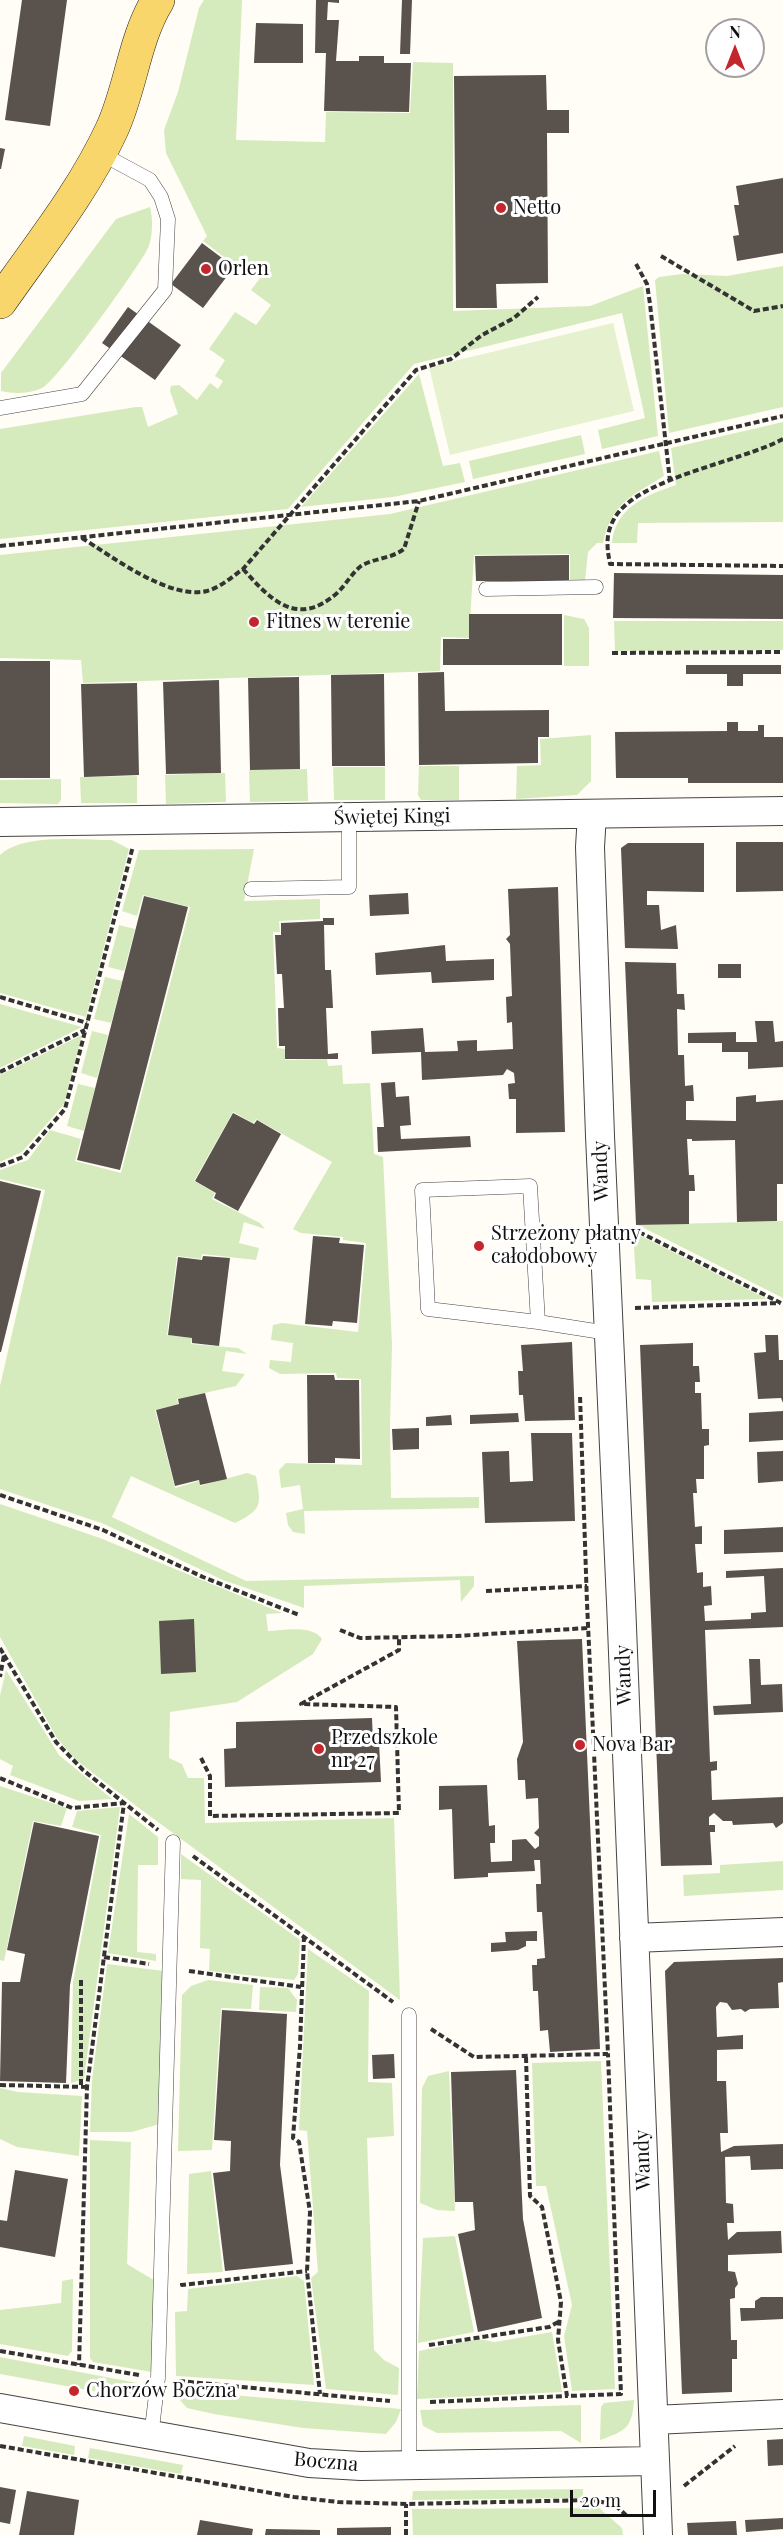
<!DOCTYPE html>
<html>
<head>
<meta charset="utf-8">
<style>
	body { margin:0 }
	#map { position:relative; width:783px; height:2535px; overflow:hidden; background:#fffdf5; font-family:"Playfair Display",serif }
	canvas { display:block }
	.north { position:absolute; left:705px; top:18px; width:60px; height:60px; box-sizing:border-box; background:#fff; border:2px solid #a0a0a0; border-radius:50%; rotate:0deg; font-size:16px; font-weight:700; line-height:24px; text-align:center; color:#111 }
	.north::after { content:''; display:block; margin:auto; width:21px; height:27px; background:#c4262e; clip-path:polygon(50% 0,100% 100%,50% 72%,0 100%) }
	.scale { position:absolute; left:570px; top:2490px; width:86px; height:27px; box-sizing:border-box; border:3px solid #111; border-top:0; padding-left:8px; font-size:18px; line-height:21px; white-space:nowrap; color:#111; -webkit-text-stroke:4px #fff; paint-order:stroke }
</style>
</head>
<body>
<div id="map">
<canvas width="783" height="2535"></canvas>
<div class="north">N</div>
<div class="scale">20 m</div>
</div>
<script>
const ctx = document.querySelector('canvas').getContext('2d');
ctx.lineJoin = 'round';
function paint(path, color) {
  ctx.fillStyle = color;
  ctx.fill(path, 'evenodd');
}
function trace(path, color, width, dash) {
  ctx.strokeStyle = color;
  ctx.lineWidth = width;
  ctx.lineCap = dash ? 'butt' : 'round';
  ctx.setLineDash(dash || []);
  ctx.stroke(path);
}
function write(font, color, halo, rows, align = 'center') {
  ctx.font = font + ' "Playfair Display",serif';
  ctx.lineWidth = 6;
  ctx.setLineDash([]);
  ctx.textBaseline = 'middle';
  ctx.strokeStyle = halo;
  ctx.fillStyle = color;
  for (const [text, x, y, turn = 0] of rows) {
    ctx.save();
    ctx.translate(x, y);
    ctx.rotate((+turn || 0) * Math.PI / 180);
    ctx.textAlign = isNaN(turn) ? turn : align;
    if (halo) ctx.strokeText(text, 0, 0);
    ctx.fillText(text, 0, 0);
    ctx.restore();
  }
}
paint(new Path2D(`
	M204,0h38l-6,140 89,2 1,-30 84,1 3,-51 40,1v248l137,-5 53,-20 15,150 -56,13 -4,-19 47,-12 -23,-105 -208,51 -126,145 -288,30v-110l136,-22h6l6,20 30,-13 -8,-23 1,-5 8,-1 18,15 13,-17 8,6 5,-8 -8,-5 10,-16 -16,-11 26,-37 21,13 15,-20 -20,-15 13,-17 -23,-16 -5,9 -33,-25 4,-5 -41,-83 -2,-23 14,-38 21,-84z
	M150,207c3,11 3,30 -2,41 -9,19 -92,134 -106,140 -12,6 -29,6 -41,3v-18l115,-154z
	M783,266v141l-114,26 -14,-153 4,-3 23,-3 45,2z
	M419,374l24,92 17,-3 5,19 -72,15 -92,10z
	M783,422v100l-145,1 -1,20h-25c3,-35 34,-48 64,-58l-5,-37z
	M581,435l4,19 -112,25 -4,-18z
	M659,451l5,25c-32,20 -53,27 -61,67h-6l-9,9 -3,29h-15v-27l-96,1 -5,83 -28,-1 -1,34 -357,12 -2,-23 -81,-2v-103l390,-41z
	M564,615l20,4 5,9v38h-25z
	M614,621h169v29l-168,1z
	M591,735v46l-14,14 -61,4 1,-33 24,-1 -1,-26z
	M419,766h40v34h-38l-3,-5z
	M333,767h52v33h-51z
	M307,769l1,32 -58,1 -1,-32z
	M225,773l1,29 -60,2 -1,-29z
	M137,776v27h-56l-1,-26z
	M61,779v21l-3,4 -58,-1v-23z
	M112,840l17,9 -43,168 -86,-24v-138c23,-22 81,-15 112,-15z
	M254,849l-10,52 76,-2v20l-41,2 1,11h-7l4,116 8,1v11l42,-1 1,7 14,-1 1,19 27,-1 4,71 9,3 9,187 -2,82 1,72 88,-1v11l-175,3 1,23 -12,-2 -5,-7 -2,-12 17,-4 -3,-24 -19,3 -2,-18 7,-7 76,2 -1,-86 -24,-1 -1,-5 -56,1 -11,-6 1,-8 21,2 2,-19 -22,-3 2,-15 9,-2 76,9 8,-89 -23,-3v-3l-42,-4 -8,-4 39,-67 -76,-43 -3,4 -20,-11 -39,69 21,12 -3,6 48,24 5,6 -21,-7 -5,21 20,5 -3,12 -54,-6 -1,5 -24,-3 -10,79 25,3 -1,6 47,4 9,6 -21,-3 -4,20 23,3 -9,12 -59,13 1,5 -23,6 20,78 24,-7 1,5 47,-13 9,3c5,29 7,33 -21,47l-104,-47 -19,41 134,64 228,-5v10l-13,16 -1,-22 -156,6v22l-81,-28 -119,-56 -104,-35v-103l45,-196 -45,-11v-9l28,-10 22,-30 31,9 -6,22 46,12 69,-266 -47,-12 -6,21 -15,-5 17,-61z
	M119,925l16,4 -11,42 -16,-4z
	M105,977l17,4 -11,42 -17,-4z
	M0,1004l82,23 -82,41z
	M92,1031l16,4 -11,43 -16,-5z
	M82,1035l-18,69 -42,48 -22,10v-87z
	M78,1084l17,4 -11,43 -17,-5z
	M783,1221v77l-145,-73z
	M633,1232l134,67 -115,3 -1,-22 -15,-1z
	M0,1504l100,34 182,75 -16,1 2,17c16,0 43,-7 54,8l-9,15 -76,48 -67,10 -1,46 13,6 6,14h16l1,45 189,-5 6,182 -261,-192 -63,-48 -19,-22 -57,-101z
	M6,1670l53,85 53,44 -33,2 -69,-26 3,-9 -13,-7v-63z
	M0,1786l67,22 -6,18 -28,-5 -29,140 -4,-1z
	M120,1807l-36,272 -13,4 2,-101 28,-147 -29,-8 5,-16z
	M129,1814l29,23v28h-20l-1,87 19,2v7l-48,-8z
	M181,1854l119,86 -2,34 -4,6 -85,-9 1,-22 -10,-1 1,-68 -20,-1z
	M783,1861v29l-99,6 -1,-21 37,-2v-8z
	M308,1949l61,42 -1,91 24,1 2,53 -27,2 7,212 10,10 15,8 -1,27 -72,-6 -15,-111 7,-6 -11,-141 -8,-1z
	M107,1964l57,7 -5,153 -27,8h-42l2,-52z
	M208,1980l45,5 -2,24 -30,-1 -9,142 -34,1 4,-156 9,-9z
	M260,1987l28,1 9,12 -1,12 -37,-2z
	M601,2061l14,328 -43,2 -8,-55 8,-31 -26,-119h-10l-4,-123z
	M449,2071l6,140 -18,-1 -17,-7 2,-115 6,-12z
	M0,2088l18,4 64,4 -3,60 -62,-9 -17,-8z
	M90,2140l41,2 -4,122 30,18 -5,90 -59,-10 -3,-4z
	M211,2171l12,101 -36,2 2,-100z
	M455,2236l19,96 -56,11 5,-105z
	M297,2276l7,5 10,104 -138,-9 -1,-64 12,-1 1,-22z
	M73,2279l-1,72 -4,5 -68,-12v-34l61,-7 1,-22z
	M552,2332l10,60 -145,7 2,-48 59,-12 17,3z
	M0,2357l148,28 -9,8 -13,4 -126,-23z
	M171,2390l230,19 -5,13 -10,12 -83,-6 -89,-14 -27,-6z
	M634,2400c-2,28 -8,31 -34,40l1,-33 3,-4z
	M581,2405v38l-20,-12 -124,2 -14,-7 -3,-16z
	M24,2436l51,10 -1,9 -52,-9z
	M90,2448l93,17 -2,9 -93,-16z
	M583,2489v6l-4,3 -167,2 1,-9z
	M599,2508l23,20 1,7h-210l-1,-26z`), '#d5ebbd');
paint(new Path2D(`
	M613,323l21,88 -184,44 -21,-88z`), '#e6f2cf');
paint(new Path2D(`
	M22,0h45l-17,126 -45,-6z
	M316,0h23v3l-11,-1 -1,18h12l-3,41h23v-5h25v7h27l-2,49 -85,-1 2,-58h-11z
	M402,0h10l-2,54h-10z
	M256,23l47,1v39h-49z
	M546,75l1,35h22v23h-22l1,150 -52,1 1,24h-41l-2,-232z
	M0,148l5,1 -4,20h-1z
	M783,178v75l-46,8 -4,-25 6,-1 -5,-30h5l-3,-19z
	M202,243l32,24 -31,41 -32,-24z
	M128,307l53,38 -26,35 -53,-37z
	M569,555v26h-93l-1,-25z
	M614,573l169,2v44l-170,-1z
	M469,614h93v51h-119v-26h26z
	M0,661h50v117h-50z
	M686,665h95v9h-38v12h-16v-12h-41z
	M444,672l1,39 104,-1v27h-11v26l-119,2 -1,-92z
	M384,674l1,92h-53l-1,-91z
	M299,677l1,92 -50,1 -2,-92z
	M219,680l2,93 -55,1 -3,-92z
	M137,683l2,92 -55,2 -3,-93z
	M727,722h11v9h20v-6h6v12h19v46h-95v-5h-72l-1,-46 112,-1z
	M736,842h47v49l-47,1z
	M628,843h76v49l-57,-1v14h12l2,25 15,-5 2,24 -53,-1 -4,-100z
	M558,887l7,245 -49,1v-34h-7l-1,-15 7,-1 -1,-10 -7,-4 -4,6 -81,5 -1,-28 -49,2 -1,-23 52,-3 2,24 33,-1 -1,-10 20,-1v11l36,-2 -1,-27 -5,1 -1,-26 6,-1 -2,-52 -4,-5 4,-4 -2,-46z
	M408,893l1,21 -39,2 -1,-21z
	M144,896l44,11 -68,263 -43,-10z
	M323,918h11v7h-10l1,45h6l2,38h-7l2,46 10,-1v6h-53v-13h-6l-1,-38h6l-2,-34h-5l-2,-39h6v-12l42,-2z
	M445,945l1,16 48,-2v21l-62,3 -1,-11 -55,3 -1,-22z
	M625,962l51,1 1,31h7l1,16 -8,-1 1,46h6l1,31 8,-1 1,16h-8v19l50,1v-24l20,-2v7l27,-2v84h-6v37l-40,1 -2,-82 -43,1v-2h-5l2,36h5l1,16h-6v33l-53,1z
	M718,964h23v14h-23z
	M755,1021h18l2,21 8,-1v26l-35,2v-17h-26v-9h-34v-10l48,-1v10h21z
	M395,1082l1,15 13,-1 2,29 -11,1 1,13 69,-3 1,11 -93,5 -1,-25h7l-3,-44z
	M233,1113l21,11 3,-4 24,14 -43,77 -24,-13 2,-5 -21,-12z
	M0,1181l41,10 -40,161h-1z
	M313,1236l27,2 -1,5 25,2 -7,78 -24,-2 -1,5 -27,-2z
	M203,1256l27,2 -11,88 -27,-3v-5l-24,-3 10,-78 24,3z
	M765,1335h13l1,25h4v43l-2,-5 -23,1 -4,-46 12,-1z
	M572,1342l3,78 -50,1 -2,-26h-4l-1,-24h5l-2,-26z
	M693,1343v23h6l1,16h-5v11h6l1,36h7v16l-5,1v33h-8l1,14h-4l2,34 7,-1v18h-7l2,29 6,-1v15l8,-1 1,19 -8,1 1,15 46,-2v-6l15,-1 -2,-36 -38,2v-7l57,-3v59l-78,3 5,132 7,-1v9l-6,1 1,29 71,-3v26l-7,5 -3,-5 -40,2 -1,-4h-9l-9,-8 -5,4v8h6v7h-5l2,33 -51,1 -21,-521z
	M307,1375h27l1,5h24l1,79 -25,-1v5h-27z
	M205,1393l22,86 -27,6 -1,-5 -24,6 -19,-76 23,-6 -1,-5z
	M783,1411v29l-34,2v-29z
	M518,1413l1,9 -49,2v-9z
	M451,1415l1,10 -26,1v-9z
	M419,1428v21l-26,1 -1,-21z
	M531,1433h41l3,88 -90,2 -3,-71 27,-1 1,31 23,-1z
	M783,1451v30l-25,2 -1,-31z
	M783,1527v25l-59,2v-24z
	M194,1619l2,53 -35,2 -2,-53z
	M582,1639l18,410 -50,3 -2,-22 -8,1 -2,-40h-5l-1,-26h5v-6l8,-1 -3,-46h-5l-1,-28h5l-1,-24h-6l1,11 -47,2v4l-34,2 -2,-70 -13,1v-24l48,-1 2,41 6,-1v18h-5l1,19 21,-1v-21l14,-1 9,10 4,-3v-9l-5,-4 5,-5 -1,-30 -12,1 -1,-19h-7l-1,-21 6,-17 -6,-101z
	M749,1659h11l1,26 21,-1 1,28 -69,3 -1,-9 38,-2z
	M372,1718l1,24h6l2,40 -156,5 -1,-38 12,-1v-26z
	M34,1822l65,14 -29,149 -4,98 -66,-2 2,-99h18l5,-28 -18,-4z
	M537,1931v10h-11v5l-8,4 -27,2v-9l15,-1 -1,-10z
	M783,1958v24l-5,1 1,25 -29,1 -5,3 -4,-3 -9,1 -5,-7 -7,-1 -4,5 1,30 26,-2v14l-26,1v31h9l2,52h-8l1,19 13,-6 49,-2v25l-32,1 -1,-14 -25,1 1,46 7,1 1,19h-7l1,17 9,-8 44,-1 1,22 -54,2v16l7,1 3,12 -3,4v10l-5,1 1,41h6v19h-5v33l-50,2 -17,-423 9,-9z
	M222,2010l65,4 -7,151 13,99 -68,7 -12,-98 17,-2 1,-30 -17,-1z
	M394,2054l1,24 -22,1 -1,-24z
	M516,2070l7,149 19,99 -64,14 -20,-98 17,-4 -2,-28h-18l-4,-130z
	M15,2170l53,9 -13,78 -55,-10v-27l7,1z
	M761,2297h22v22l-42,2 -1,-13h15v-7z
	M783,2439v26l-15,1 -1,-26z
	M0,2487l16,3 -6,34 -10,-2z
	M27,2491l52,9 -5,35h-55z
	M783,2518v11l-37,3 -1,-12z
	M200,2520l53,9 -1,6h-55z
	M736,2521l1,14h-49l-1,-12z
	M391,2527v8h-54v-7z
	M266,2529l54,1v5h-55z`), '#5a524d');
const lane = new Path2D(`
	M0,408l82,-14 83,-104 3,-71 -7,-22 -11,-17 -50,-27
	M486,589l110,-2
	M251,889l98,-2v-70
	M538,1322l-110,-13 -6,-119 108,-4 8,136 70,11
	M151,2437l7,-59 15,-536
	M409,2466v-451`);
const street = new Path2D(`
	M592,814l-2,33 10,289 21,466 37,933
	M0,822l783,-11
	M634,1938l149,-6
	M0,2408l309,55 52,3 294,-5
	M654,2420l129,-6`);
const primary = new Path2D(`
	M0,302c39,-56 83,-110 112,-173 19,-41 22,-90 46,-129`);
trace(lane, '#444', 15);
trace(street, '#444', 30);
trace(primary, '#222', 34);
trace(new Path2D(`
	M661,256l93,55 29,-5
	M636,264l11,20 3,20 20,177
	M783,439c-42,23 -147,39 -169,80 -9,16 -7,29 -4,45l173,2
	M82,538c31,19 87,62 125,53 14,-4 25,-14 36,-22l173,-199 35,-11 31,-24 32,-17 24,-21
	M0,546l419,-45 364,-85
	M243,569c27,30 53,59 93,25 10,-9 15,-20 25,-28 13,-8 30,-7 43,-17l15,-48
	M612,653l171,-1
	M0,997l87,26
	M0,1072l85,-42
	M0,1166l23,-9 42,-48 68,-263
	M631,1228l150,75
	M635,1308l145,-5
	M0,1495l103,35 100,47 96,38
	M486,1591l101,-5
	M340,1630l20,8 96,-2 132,-8
	M0,1648l4,7 -4,22
	M4,1655l52,87 27,28 75,60
	M201,1758l9,18v40l189,-3 -3,-106 -95,-3 98,-54v-13
	M0,1778l72,30 52,-5 -37,284 -8,278
	M193,1856l200,146
	M304,1936l-4,110 -7,92 6,4 11,70 -3,59 13,123
	M104,1957l45,7
	M189,1971l112,16
	M81,1980v107
	M431,2029l43,28 134,-3 -21,-451 -7,-208
	M526,2057l4,139 12,11 19,95 -3,38 9,56 54,-2 -13,-340
	M0,2085l87,2
	M182,2283v2l125,-14
	M429,2345l120,-18 11,-6
	M0,2351l139,24
	M179,2381l211,20
	M430,2402l137,-6
	M0,2446l294,51 44,5 68,2 187,-4 22,5 13,12
	M684,2486l51,-40
	M406,2535v-31`), '#333', 4, [6, 3]);
trace(lane, '#fff', 14);
trace(street, '#fff', 28);
trace(primary, '#f9d66b', 33);
for (const [x, y, r, color] of [
	[501,208,6,"#c4262e"],
	[206,269,6,"#c4262e"],
	[254,622,6,"#c4262e"],
	[479,1246,6,"#c4262e"],
	[580,1745,6,"#c4262e"],
	[319,1749,6,"#c4262e"],
	[74,2391,6,"#c4262e"]
]) {
  const dot = new Path2D();
  dot.arc(x, y, r, 0, 2 * Math.PI);
  ctx.fillStyle = color;
  ctx.fill(dot);
  trace(dot, '#fff', 2);
}
write('20px', '#111', '#fff', [
	["Netto",513,208],
	["Orlen",218,269],
	["Fitnes w terenie",266,622],
	["Strzeżony płatny",491,1234],
	["całodobowy",491,1257],
	["Przedszkole",331,1738],
	["nr 27",331,1761],
	["Nova Bar",592,1745],
	["Chorzów Boczna",86,2391]
], 'left');
write('20px', '#111', '#fff', [
	["Świętej Kingi",392,817,-1],
	["Wandy",601,1171,-92],
	["Wandy",624,1675,-92],
	["Wandy",643,2160,-92],
	["Boczna",326,2462,5]
]);
</script>
</body>
</html>
